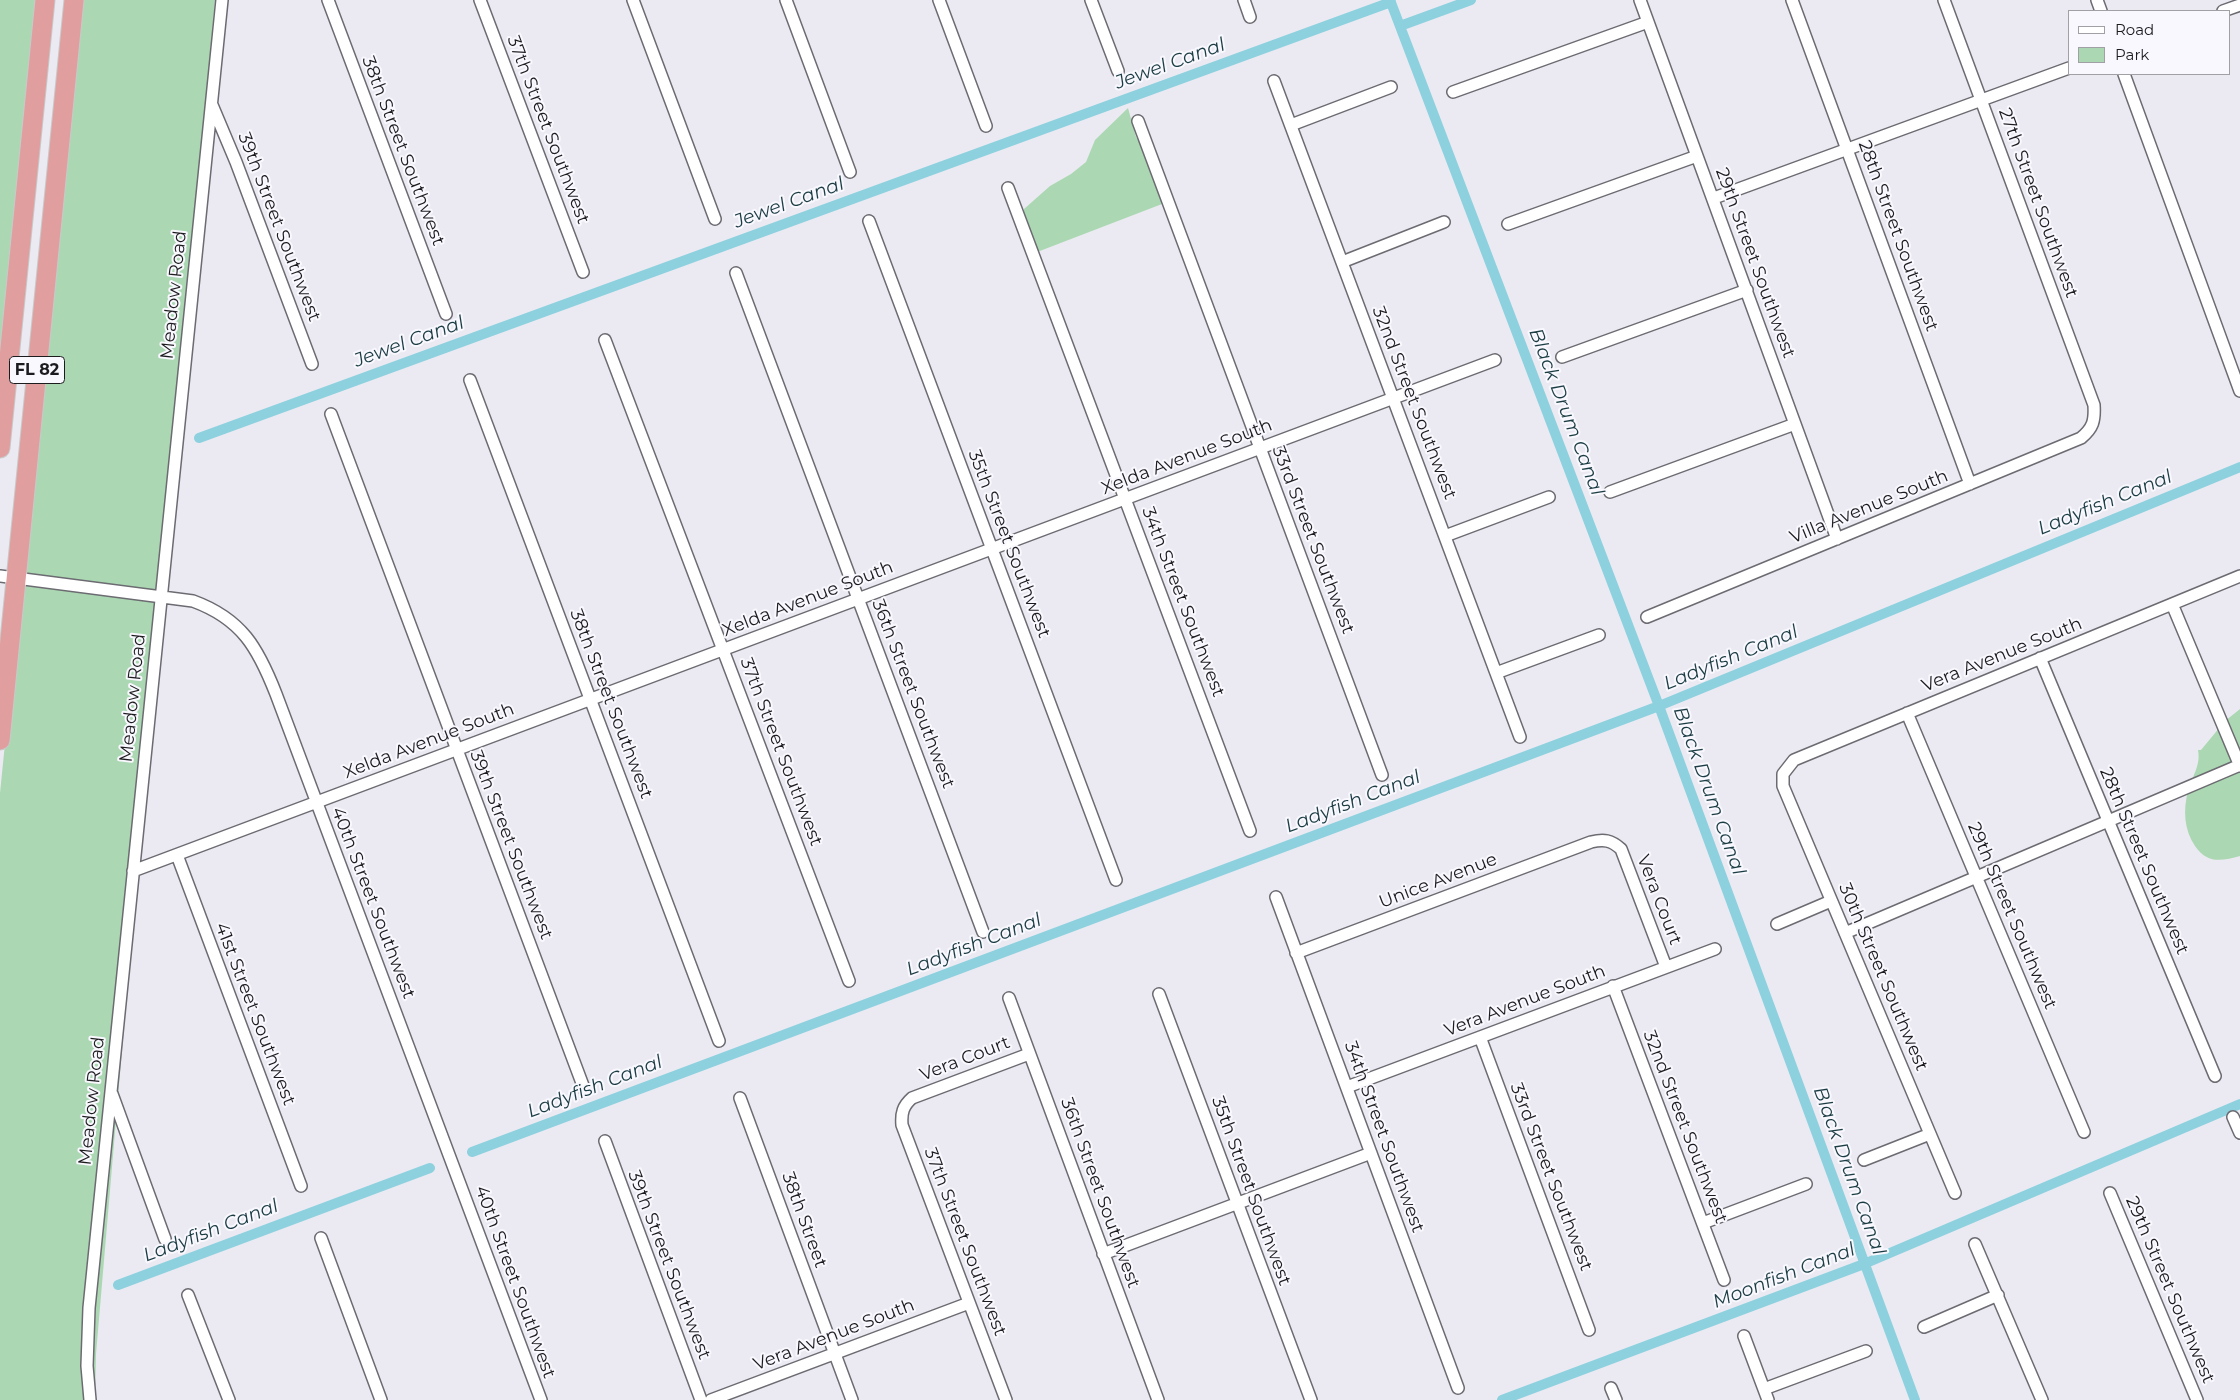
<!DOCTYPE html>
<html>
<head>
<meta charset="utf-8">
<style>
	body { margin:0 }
	#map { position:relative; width:2240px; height:1400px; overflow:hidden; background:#ebeaf2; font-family:Montserrat,sans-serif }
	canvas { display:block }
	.legend { position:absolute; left:2068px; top:10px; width:162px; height:65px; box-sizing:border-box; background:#f8f8fe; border:1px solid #a0a0a5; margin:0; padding:6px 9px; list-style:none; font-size:15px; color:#1c1c1f }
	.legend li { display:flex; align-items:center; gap:10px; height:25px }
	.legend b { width:25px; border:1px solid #a0a0a5 }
</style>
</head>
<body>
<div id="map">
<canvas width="2240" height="1400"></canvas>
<ul class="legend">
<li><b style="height:6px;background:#fff"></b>Road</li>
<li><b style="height:14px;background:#abd8b2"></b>Park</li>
</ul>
</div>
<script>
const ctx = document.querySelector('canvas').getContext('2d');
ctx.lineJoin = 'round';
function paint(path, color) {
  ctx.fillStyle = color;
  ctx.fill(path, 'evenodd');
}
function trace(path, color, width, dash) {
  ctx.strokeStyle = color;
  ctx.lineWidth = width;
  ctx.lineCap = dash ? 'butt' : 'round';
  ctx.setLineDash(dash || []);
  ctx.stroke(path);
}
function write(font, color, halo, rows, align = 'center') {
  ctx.font = font + ' Montserrat,sans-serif';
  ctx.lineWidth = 4;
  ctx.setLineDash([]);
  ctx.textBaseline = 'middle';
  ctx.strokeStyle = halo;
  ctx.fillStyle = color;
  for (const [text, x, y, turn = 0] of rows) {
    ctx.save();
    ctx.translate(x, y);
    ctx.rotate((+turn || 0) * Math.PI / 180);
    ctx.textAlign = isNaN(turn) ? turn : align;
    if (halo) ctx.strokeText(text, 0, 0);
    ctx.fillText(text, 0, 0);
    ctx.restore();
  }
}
paint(new Path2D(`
	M0,0h36l-36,393z
	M80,0h135l-48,524 -71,830 -1,46h-95v-607z
	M1128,108l8,29 17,26 9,41 -130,50 -8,-15v-30l26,-23 21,-12 15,-12 9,-22z
	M2240,709v147c-18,5 -33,8 -45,-10 -11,-16 -12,-36 -7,-55 4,-15 13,-25 10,-41h3l24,-29z`), '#abd8b2');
trace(new Path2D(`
	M1390,0l269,706 256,694
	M1400,26l71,-26
	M199,438l1192,-436
	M472,1152l1187,-446 581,-239
	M118,1285l312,-117
	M1502,1400l362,-136 376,-160`), '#8dd1df', 10);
const minor = new Path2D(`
	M328,0l118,314
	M480,0l103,272
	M633,0l82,219
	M786,0l64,172
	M939,0l47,126
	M1091,0l27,71
	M1244,0l6,17
	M1640,0l197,539
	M1792,0l178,484
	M2097,0l4,11
	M2223,11l17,-6
	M2124,74l116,317
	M1274,81l246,656
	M1453,92l195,-70
	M212,105l24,57 76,202
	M1138,121l244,654
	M1291,125l100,-38
	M1008,188l242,643
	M1714,198l355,-130
	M869,221l247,659
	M1508,224l189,-68
	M1342,262l102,-40
	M736,273l247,659
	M605,340l244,641
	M1562,357l185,-67
	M470,380l249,661
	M331,414l254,677
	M1610,492l185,-68
	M1445,536l104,-39
	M0,576l193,25c49,18 65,47 83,93l265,706
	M2172,604l68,162
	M1647,617l434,-179c12,-10 14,-17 13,-33l-150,-405
	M2040,658l175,418
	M1496,673l103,-38
	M1907,713l177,419
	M177,855l124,331
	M133,871l1362,-511
	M1276,897l182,491
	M1777,924l54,-23
	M1845,933l395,-168
	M1296,953l295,-111c13,-3 20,-2 30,7l45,118
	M1613,986l111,294
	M1159,994l152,406
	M1009,998l149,402
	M1480,1037l109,293
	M1347,1087l368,-138
	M112,1094l53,145
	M740,1098l112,302
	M2233,1117l7,16
	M605,1141l96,259
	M1864,1160l66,-26
	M1955,1193l-172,-407v-12l11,-14 446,-184
	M2110,1193l87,207
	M1703,1223l103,-39
	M321,1238l60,162
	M1975,1244l67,156
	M1103,1254l268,-101
	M188,1295l41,105
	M1924,1327l74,-32
	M1744,1336l24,64
	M1611,1388l5,12
	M1764,1389l102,-38
	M90,1400l-3,-34 2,-58 133,-1308
	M711,1400l258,-97
	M1006,1400l-104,-275c-1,-12 1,-19 10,-27l117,-44`);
const trunk = new Path2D(`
	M0,448l45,-448
	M0,740l74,-740`);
trace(minor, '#6c6b72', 14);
trace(trunk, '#c9c9c9', 21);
trace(minor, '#fff', 11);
trace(trunk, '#e09e9e', 19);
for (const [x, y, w] of [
	[37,370,55]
]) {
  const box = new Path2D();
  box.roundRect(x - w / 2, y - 13.5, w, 27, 4);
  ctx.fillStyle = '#f8f8fe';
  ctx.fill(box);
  trace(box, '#1c1c1f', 1);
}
write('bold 16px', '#1c1c1f', null, [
	["FL 82",37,370]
]);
write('18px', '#1c1c1f', '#f8f8fe', [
	["37th Street Southwest",548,130,69],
	["38th Street Southwest",403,151,69],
	["27th Street Southwest",2038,203,70],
	["39th Street Southwest",279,227,69],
	["28th Street Southwest",1898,236,70],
	["29th Street Southwest",1755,263,70],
	["Meadow Road",174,295,-84],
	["32nd Street Southwest",1414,403,69],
	["Xelda Avenue South",1187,457,-21],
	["Villa Avenue South",1869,507,-22],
	["33rd Street Southwest",1313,540,69],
	["35th Street Southwest",1009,544,69],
	["Xelda Avenue South",808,599,-21],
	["34th Street Southwest",1183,602,69],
	["Vera Avenue South",2002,655,-22],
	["36th Street Southwest",913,694,69],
	["Meadow Road",133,698,-84],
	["38th Street Southwest",611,704,69],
	["Xelda Avenue South",429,741,-21],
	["37th Street Southwest",781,752,69],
	["39th Street Southwest",511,845,69],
	["28th Street Southwest",2144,861,67],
	["Unice Avenue",1438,881,-21],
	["Vera Court",1659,900,69],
	["40th Street Southwest",373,903,69],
	["29th Street Southwest",2012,916,67],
	["30th Street Southwest",1883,977,67],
	["Vera Avenue South",1525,1001,-21],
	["41st Street Southwest",255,1014,69],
	["Vera Court",965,1059,-21],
	["Meadow Road",92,1101,-84],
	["32nd Street Southwest",1685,1127,69],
	["34th Street Southwest",1384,1137,70],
	["33rd Street Southwest",1551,1177,69],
	["35th Street Southwest",1251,1191,70],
	["36th Street Southwest",1100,1193,70],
	["38th Street",804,1220,70],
	["37th Street Southwest",965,1242,69],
	["39th Street Southwest",669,1265,69],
	["40th Street Southwest",515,1282,70],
	["29th Street Southwest",2170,1290,67],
	["Vera Avenue South",834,1335,-21]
]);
write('italic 19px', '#1b3c43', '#f8f8fe', [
	["Jewel Canal",1170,64,-20],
	["Jewel Canal",789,203,-20],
	["Jewel Canal",409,342,-20],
	["Black Drum Canal",1566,412,69],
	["Ladyfish Canal",2105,503,-22],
	["Ladyfish Canal",1731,658,-22],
	["Black Drum Canal",1709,791,70],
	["Ladyfish Canal",1353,802,-21],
	["Ladyfish Canal",974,945,-21],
	["Ladyfish Canal",595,1087,-21],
	["Black Drum Canal",1849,1171,70],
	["Ladyfish Canal",211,1231,-21],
	["Moonfish Canal",1784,1276,-21]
]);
</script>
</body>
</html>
